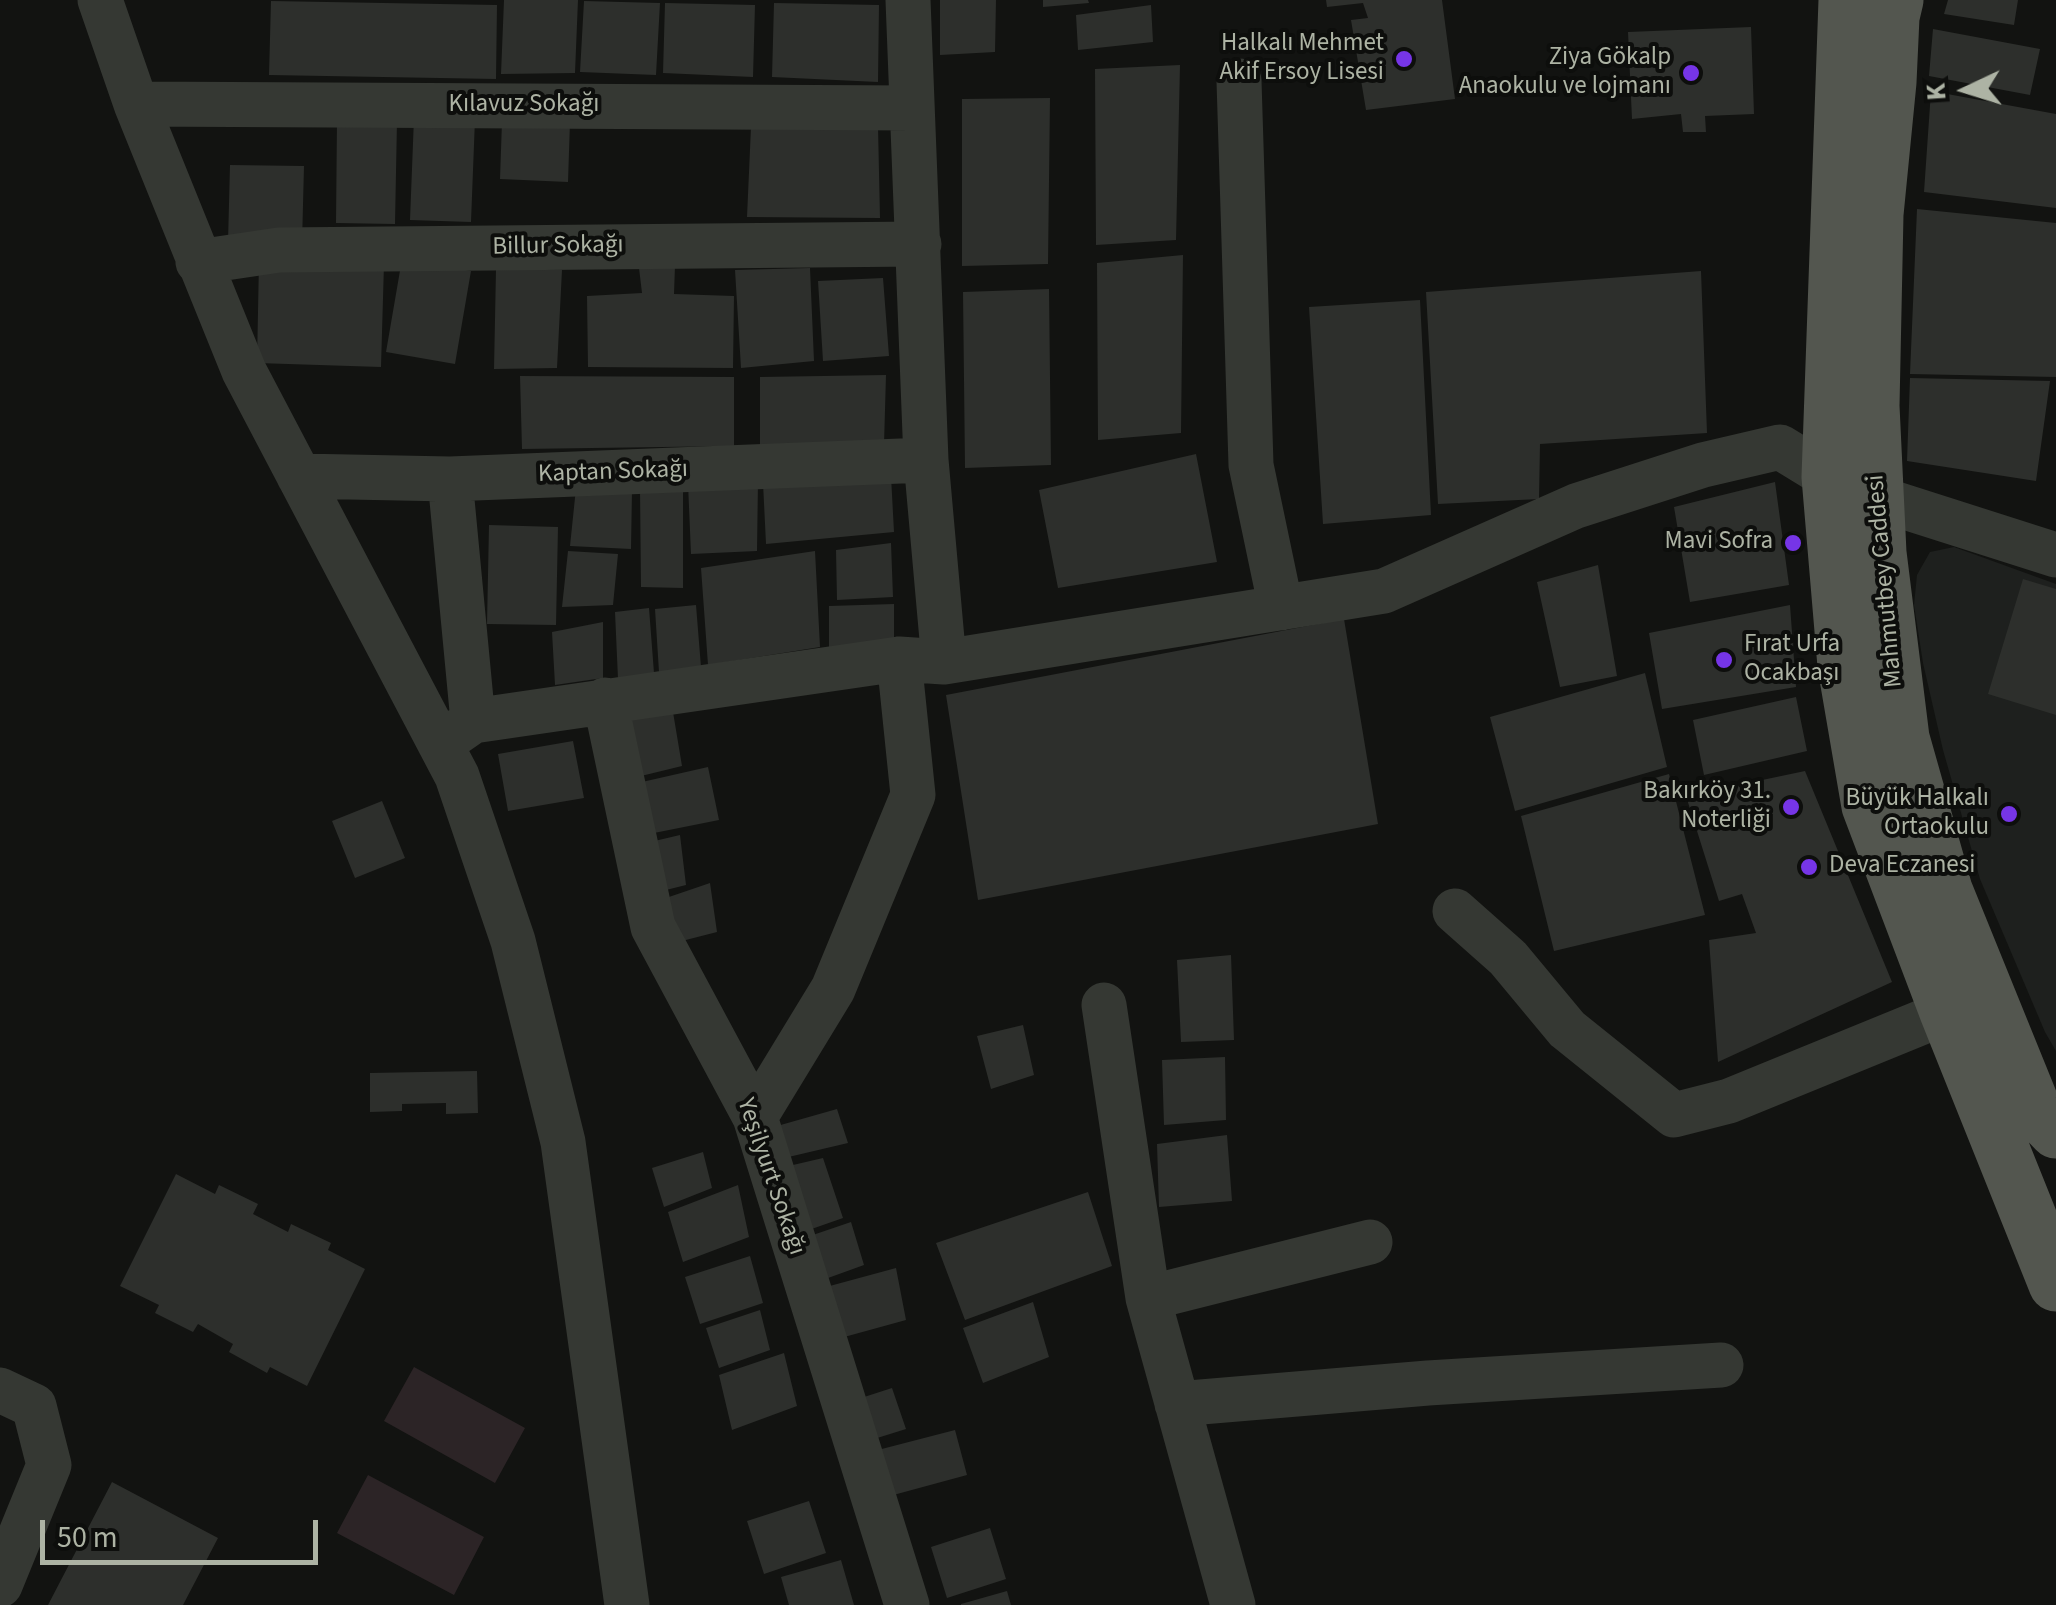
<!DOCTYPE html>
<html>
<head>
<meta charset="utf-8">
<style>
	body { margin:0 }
	#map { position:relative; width:2056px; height:1605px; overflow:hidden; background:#121311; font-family:"Source Sans 3",sans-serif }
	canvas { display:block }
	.north { position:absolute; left:1916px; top:40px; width:100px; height:100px; -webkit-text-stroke:8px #0d0e0c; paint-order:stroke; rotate:266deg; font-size:28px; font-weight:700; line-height:40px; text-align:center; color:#adb3a4 }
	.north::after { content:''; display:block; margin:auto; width:35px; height:45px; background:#adb3a4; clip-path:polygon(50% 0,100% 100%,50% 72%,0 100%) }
	.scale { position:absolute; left:40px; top:1520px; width:278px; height:45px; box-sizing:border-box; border:5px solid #adb3a4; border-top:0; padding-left:12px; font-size:30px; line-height:35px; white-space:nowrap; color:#adb3a4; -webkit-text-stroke:8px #0d0e0c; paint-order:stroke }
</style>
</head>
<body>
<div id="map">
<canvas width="2056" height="1605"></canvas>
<div class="north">K</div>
<div class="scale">50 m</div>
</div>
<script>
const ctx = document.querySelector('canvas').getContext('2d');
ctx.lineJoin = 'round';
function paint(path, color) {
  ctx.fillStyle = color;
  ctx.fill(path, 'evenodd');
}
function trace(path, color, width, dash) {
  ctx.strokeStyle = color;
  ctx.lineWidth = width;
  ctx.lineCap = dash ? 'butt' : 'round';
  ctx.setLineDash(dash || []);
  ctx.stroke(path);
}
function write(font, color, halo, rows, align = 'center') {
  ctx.font = font + ' "Source Sans 3",sans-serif';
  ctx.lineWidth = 8;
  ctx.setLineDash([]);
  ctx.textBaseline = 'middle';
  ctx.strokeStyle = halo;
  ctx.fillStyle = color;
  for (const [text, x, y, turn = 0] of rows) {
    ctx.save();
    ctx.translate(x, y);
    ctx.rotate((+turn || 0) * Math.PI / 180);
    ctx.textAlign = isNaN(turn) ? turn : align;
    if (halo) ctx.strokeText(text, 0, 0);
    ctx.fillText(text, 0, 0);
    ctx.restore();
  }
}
paint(new Path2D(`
	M1954,547l102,37v467l-11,-19 -65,-153 -37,-129 -20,-87 -9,-58 3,-30 13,-23z`), '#1e201e');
paint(new Path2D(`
	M414,1367l111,61 -30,55 -111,-62z
	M368,1475l116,62 -30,58 -117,-62z`), '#2c2426');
paint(new Path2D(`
	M504,0h74l-3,73 -74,1z
	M940,0h56l-1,52 -55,3z
	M1043,0h45l1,3 -46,4z
	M1326,0h116l13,99 -89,11 -15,-90 17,-2 -5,-15 -36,4z
	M1948,0h70l-4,25 -70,-11z
	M271,1l226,4 -1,74 -227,-4z
	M584,1l76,2 -4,72 -76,-3z
	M665,3l90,2 -2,72 -90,-4z
	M774,3l105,2 -1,77 -106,-5z
	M1151,5l2,37 -75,8 -2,-35z
	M1751,27l3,87 -49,2 1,16h-23l-2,-18 -49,5 -4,-87z
	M1933,29l107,20 -10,46 -101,-19z
	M1180,65l-4,175 -80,5 -1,-176z
	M1931,91l125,23v94l-132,-16z
	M1050,98l-2,166 -86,2v-167z
	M414,117l61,2 -4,103 -61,-2z
	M337,120l60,1 -2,103 -59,-1z
	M502,121l68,1 -2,60 -68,-3z
	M878,126l2,92 -133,-1 4,-90z
	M230,165l74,1 -2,78 -74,-2z
	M1917,209l139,14v154l-146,-3z
	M1183,255l-2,178 -83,7 -1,-177z
	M402,259l69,12 -16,93 -69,-12z
	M259,260l125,4 -3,103 -124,-4z
	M675,266l-1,28 60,2 -1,72 -145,-1 -1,-71 55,-3 -3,-25z
	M810,268l4,93 -73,7 -6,-98z
	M496,269l66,1 -5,98 -63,1z
	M1701,271l6,162 -167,11 -1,55 -101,5 -12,-212z
	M883,278l6,78 -66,5 -5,-80z
	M1049,289l2,176 -86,3 -2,-176z
	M1420,300l11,215 -108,9 -14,-217z
	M886,375l-2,70 -124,3v-71z
	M520,376l214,1v69l-212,3z
	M1910,378l140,3 -14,100 -129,-20z
	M1196,454l21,108 -159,26 -19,-98z
	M891,476l3,56 -128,12 -3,-61z
	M758,481l-1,70 -66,3 -3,-70z
	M1775,482l14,103 -99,17 -16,-95z
	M576,488l56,2 -1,59 -61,-3z
	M640,489h43v99l-42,-1z
	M489,525l69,2 -2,98 -69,-1z
	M891,543l2,54 -56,3 -1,-50z
	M568,551l50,3 -5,51 -51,2z
	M815,551l5,96 -112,18 -7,-97z
	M1598,565l19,111 -57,11 -23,-105z
	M2023,579l33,10v126l-68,-21z
	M894,604v37l-65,11v-46z
	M696,605l5,62 -42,5 -4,-63z
	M1790,605l6,82 -134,22 -13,-76z
	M649,608l5,65 -36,6 -3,-67z
	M1344,619l34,205 -400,76 -32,-205z
	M603,622v56l-48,7 -3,-53z
	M1645,673l22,94 -152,44 -25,-94z
	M1796,697l11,54 -103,24 -11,-55z
	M673,712l9,54 -45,11 -11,-56z
	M573,741l11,57 -76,13 -10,-57z
	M708,767l11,53 -70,14 -7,-52z
	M1805,771l87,211 -174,80 -9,-122 47,-7 -14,-39 -23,7 -33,-105z
	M1669,774l36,141 -151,36 -33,-135z
	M382,801l23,57 -50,20 -23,-57z
	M680,835l6,50 -24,6 -16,-48z
	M710,883l7,49 -39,10 -12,-44z
	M1231,955l3,85 -53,2 -4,-82z
	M1023,1025l11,50 -43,14 -14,-53z
	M1225,1057l1,63 -62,5 -2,-65z
	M477,1071l1,42 -32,1v-11l-44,1v7l-32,1v-39z
	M837,1109l11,34 -68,16 -10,-31z
	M1227,1135l5,66 -73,6 -2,-63z
	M703,1152l9,36 -48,19 -12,-39z
	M823,1158l20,60 -40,14 -23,-64z
	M176,1174l39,20 4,-9 39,19 -5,10 35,18 3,-8 40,19 -3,7 37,19 -58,117 -37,-19 -3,6 -38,-21 4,-8 -35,-20 -5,8 -38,-19 4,-8 -39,-19z
	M738,1185l11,52 -66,25 -15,-50z
	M1088,1192l24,74 -147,54 -29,-77z
	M851,1222l13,43 -47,17 -13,-44z
	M750,1256l13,47 -63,21 -15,-47z
	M896,1268l10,52 -69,19 -11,-52z
	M1033,1302l16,55 -66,26 -20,-55z
	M760,1310l10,40 -51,18 -13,-40z
	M784,1353l13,53 -65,24 -13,-55z
	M892,1388l14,41 -32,10 -13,-41z
	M955,1430l12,45 -81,22 -12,-46z
	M112,1482l106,56 -35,67h-135z
	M809,1501l17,52 -62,21 -17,-53z
	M990,1528l16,51 -59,19 -16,-51z
	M841,1560l13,45h-65l-8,-28z
	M1007,1591l4,14h-50v-1z`), '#2d2f2c');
trace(new Path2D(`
	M100,0l36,104 108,267 213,405 56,165 50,201 64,463
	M908,0l18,460 18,202
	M1239,81l12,384 30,143
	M136,104l776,4
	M198,262l81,-12 640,-6
	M299,476l151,3 476,-19
	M450,479l23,242
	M1877,498l179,57
	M605,700l48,227 102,190 152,488
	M440,744l33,-23 426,-62 45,3 440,-71 192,-85 127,-41 77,-18 49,30
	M1455,911l53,47 59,71 107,86 55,-14 218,-89
	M1104,1005l44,293 85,307
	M755,1117l78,-128 80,-194 -14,-136
	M1148,1298l222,-56
	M0,1390l34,16 15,59 -49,120
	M1177,1404l251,-21 293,-18`), '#353833', 45);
trace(new Path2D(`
	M1846,0l-17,477 16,189 24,140 78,206 109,272
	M1896,0l-4,17 -3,65 -13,132 -4,192 7,147 23,185 43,152 88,217 23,24`), '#53564f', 55);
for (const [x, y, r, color] of [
	[1404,59,10,"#7635e7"],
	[1691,73,10,"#7635e7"],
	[1793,543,10,"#7635e7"],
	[1724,660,10,"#7635e7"],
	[1791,807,10,"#7635e7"],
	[2009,814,10,"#7635e7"],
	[1809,867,10,"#7635e7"]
]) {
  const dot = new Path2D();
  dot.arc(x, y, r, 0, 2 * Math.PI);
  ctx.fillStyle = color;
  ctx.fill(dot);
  trace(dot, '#0d0e0c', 4);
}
write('25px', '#adb3a4', '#0d0e0c', [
	["Halkalı Mehmet",1384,45],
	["Akif Ersoy Lisesi",1384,74],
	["Ziya Gökalp",1671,59],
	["Anaokulu ve lojmanı",1671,88],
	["Mavi Sofra",1773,543],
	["Fırat Urfa",1744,646,"left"],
	["Ocakbaşı",1744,675,"left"],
	["Bakırköy 31.",1771,793],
	["Noterliği",1771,822],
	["Büyük Halkalı",1989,800],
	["Ortaokulu",1989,829],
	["Deva Eczanesi",1829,867,"left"]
], 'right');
write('25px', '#adb3a4', '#0d0e0c', [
	["Kılavuz Sokağı",524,106],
	["Billur Sokağı",558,247,-1],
	["Kaptan Sokağı",613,473,-2],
	["Mahmutbey Caddesi",1886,581,-95],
	["Yeşilyurt Sokağı",770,1177,71]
]);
</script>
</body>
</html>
